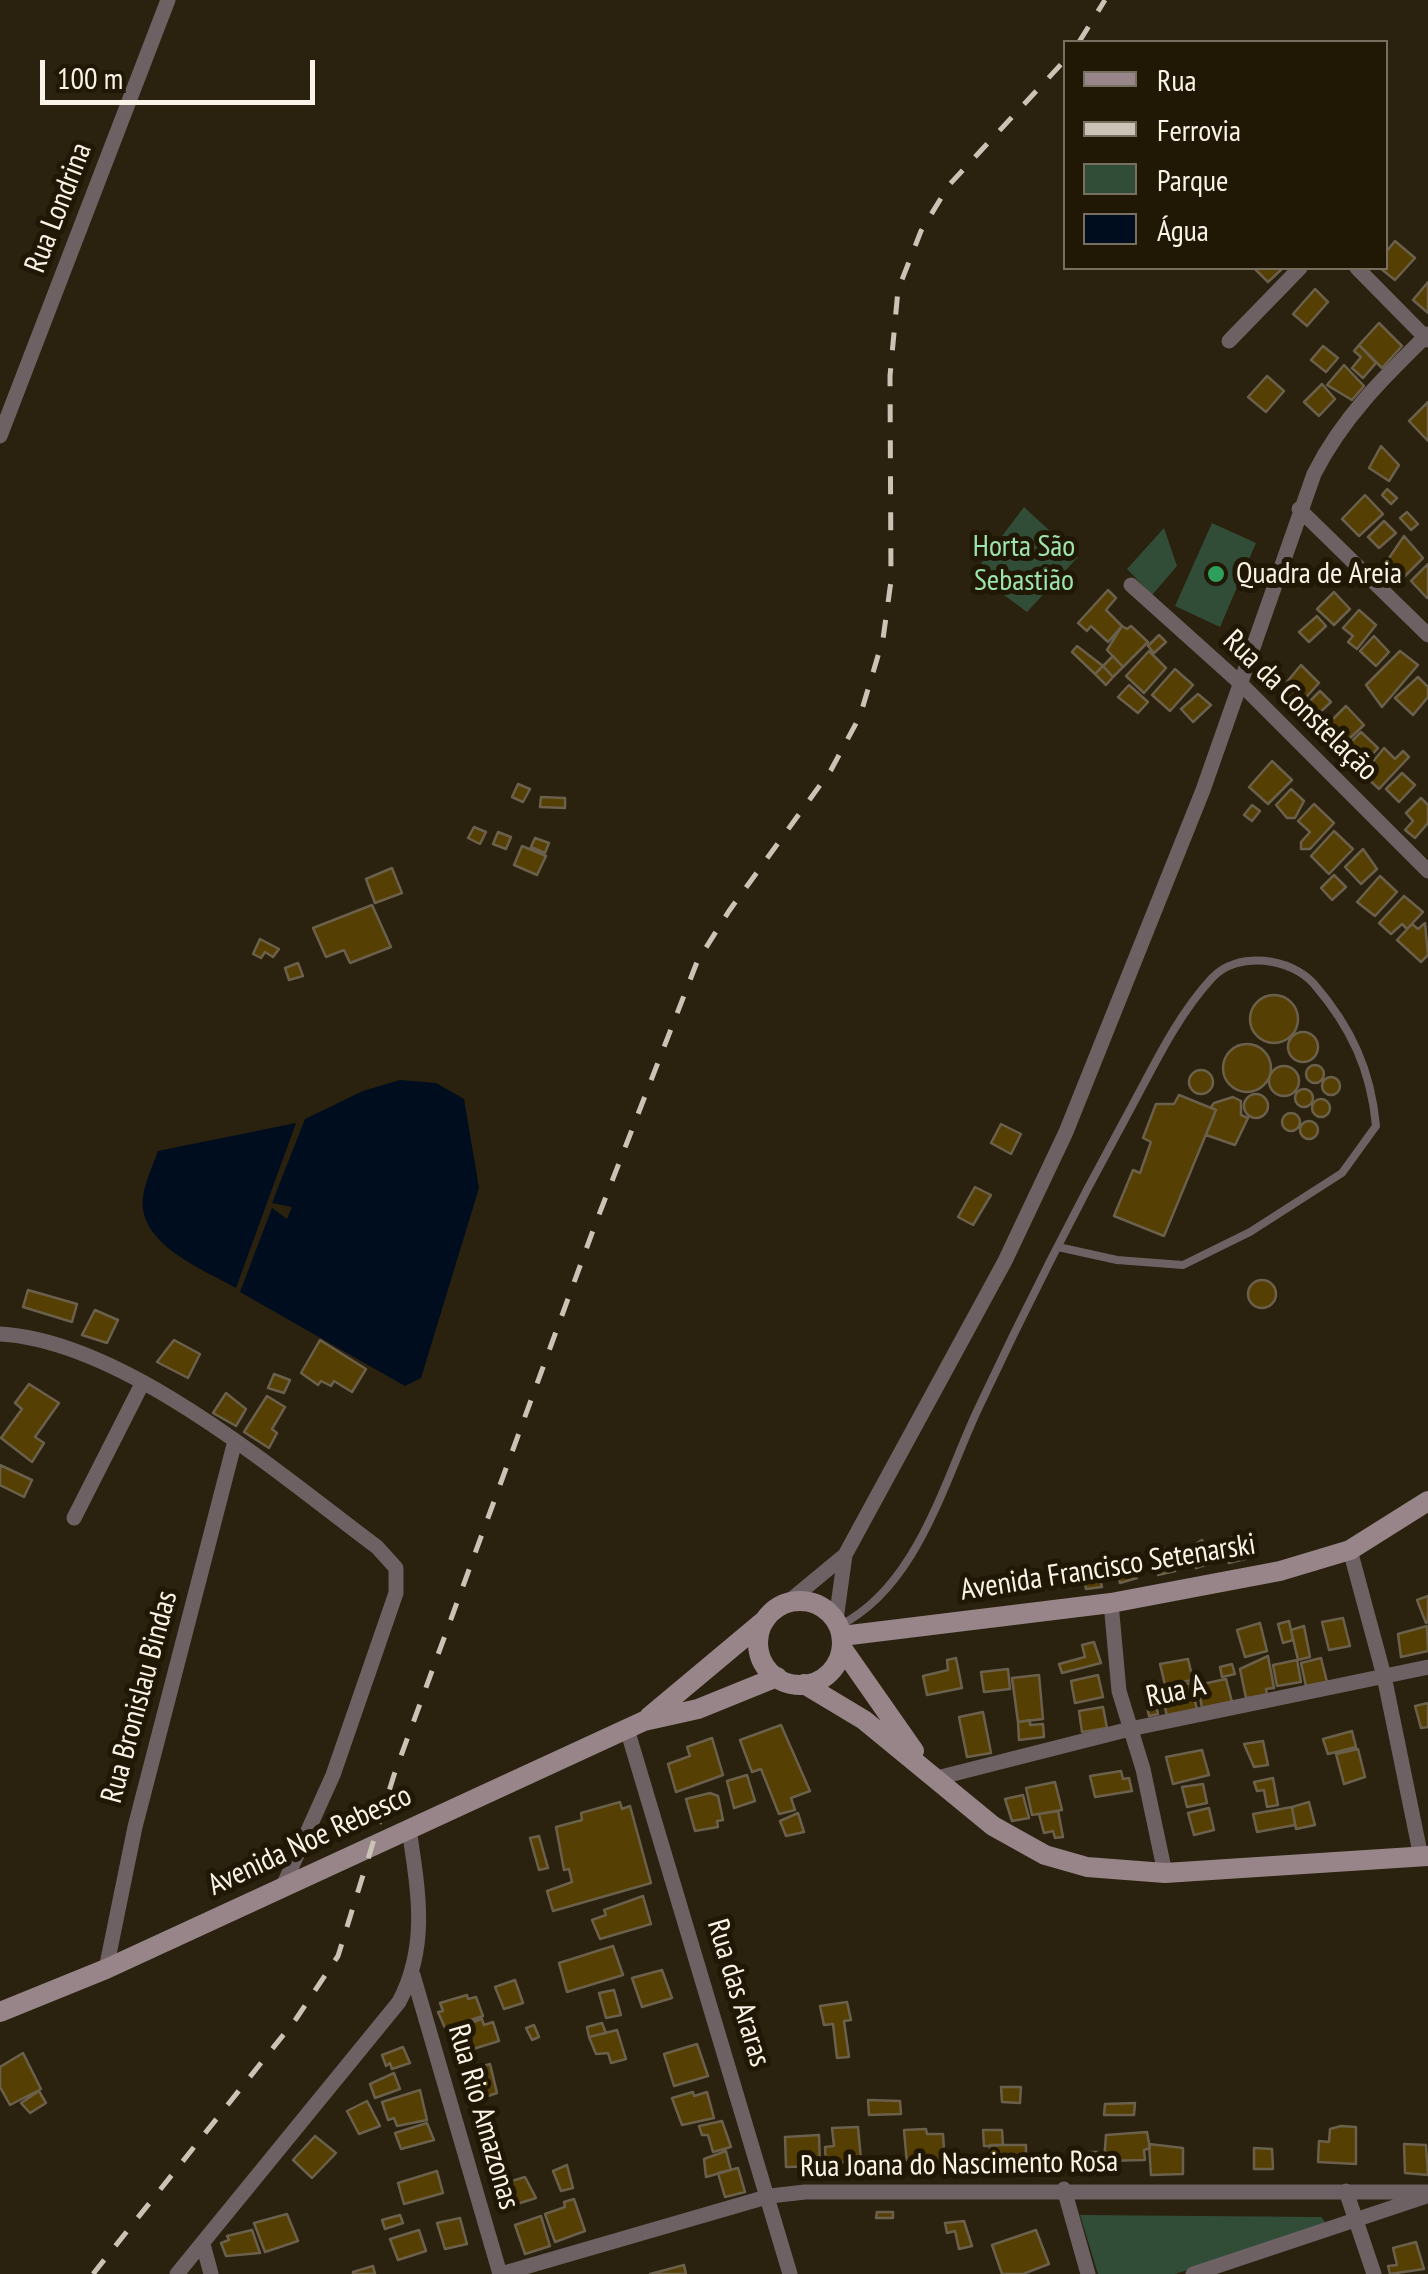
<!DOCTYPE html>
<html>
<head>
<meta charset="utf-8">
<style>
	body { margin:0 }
	#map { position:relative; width:1428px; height:2274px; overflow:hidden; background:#2a210e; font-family:"PT Sans Narrow",sans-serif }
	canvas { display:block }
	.legend { position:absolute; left:1063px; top:40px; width:325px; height:230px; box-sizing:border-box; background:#201705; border:2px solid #776f60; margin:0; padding:12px 18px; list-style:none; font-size:30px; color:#faf4e8 }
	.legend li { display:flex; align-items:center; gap:20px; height:50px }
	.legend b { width:50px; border:2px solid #776f60 }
	.scale { position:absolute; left:40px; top:60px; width:275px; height:45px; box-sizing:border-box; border:5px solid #faf4e8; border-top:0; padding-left:12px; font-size:30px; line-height:35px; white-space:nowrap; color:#faf4e8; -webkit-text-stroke:8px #201705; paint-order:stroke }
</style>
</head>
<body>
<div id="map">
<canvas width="1428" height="2274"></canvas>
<ul class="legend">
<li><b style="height:12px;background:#97858a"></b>Rua</li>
<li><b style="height:12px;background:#cac3b6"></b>Ferrovia</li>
<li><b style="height:28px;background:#324d37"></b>Parque</li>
<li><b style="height:28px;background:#000d1e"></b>Água</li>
</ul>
<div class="scale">100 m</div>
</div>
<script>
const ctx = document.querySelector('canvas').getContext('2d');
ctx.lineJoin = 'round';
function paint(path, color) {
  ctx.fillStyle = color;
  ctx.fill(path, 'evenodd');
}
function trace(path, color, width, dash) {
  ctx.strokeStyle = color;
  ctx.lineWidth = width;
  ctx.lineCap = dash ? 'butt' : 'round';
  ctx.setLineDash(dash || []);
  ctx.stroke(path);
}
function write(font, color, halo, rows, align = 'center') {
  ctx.font = font + ' "PT Sans Narrow",sans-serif';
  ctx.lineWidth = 10;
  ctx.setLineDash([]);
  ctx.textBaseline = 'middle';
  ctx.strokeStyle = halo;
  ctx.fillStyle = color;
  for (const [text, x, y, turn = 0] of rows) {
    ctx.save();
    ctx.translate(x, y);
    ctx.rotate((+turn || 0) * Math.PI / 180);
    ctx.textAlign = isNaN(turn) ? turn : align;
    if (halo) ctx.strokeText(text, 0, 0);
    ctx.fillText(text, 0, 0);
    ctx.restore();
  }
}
paint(new Path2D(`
	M1024,507l54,50 -51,55 -53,-39z
	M1212,523l44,20 -36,84 -45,-21z
	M1164,528l13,38 -25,29 -25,-26z
	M1080,2215l241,2 5,6 -2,4 -149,47h-77z`), '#324d37');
paint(new Path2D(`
	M400,1080l36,3 28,16 15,89 -58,190 -16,8 -165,-94 32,-84 15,11 5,-12 -20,-4 33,-84 58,-28z
	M296,1123l-60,165c-33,-19 -99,-44 -93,-91 2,-15 10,-32 15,-46z`), '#000d1e');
const building = new Path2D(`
	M1395,241l20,17 -20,22 -15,-12h6v-16z
	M1254,268h29l-15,14z
	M1428,282v31l-15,-13z
	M1315,289l13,13 -21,24 -14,-12z
	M1379,323l23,23 -20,22 -23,-23z
	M1359,345l17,18 -13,15 -11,-10 9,-11 -7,-6z
	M1323,346l15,12 -12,14 -15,-12z
	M1344,365l20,21 -12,14 -25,-15z
	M1267,376l17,15 -18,21 -18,-15z
	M1322,384l13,15 -16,17 -15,-14z
	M1428,402v39l-19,-20z
	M1381,446l18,19 -10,16 -20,-13z
	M1387,489l10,9 -6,6 -9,-9z
	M1365,495l18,19 -24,22 -17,-17z
	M1407,512l11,12 -7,6 -11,-12z
	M1384,521l12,12 -17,15 -11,-11z
	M1404,536l19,22 -22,22 -16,-16z
	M1428,564v33l-1,1 -16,-17z
	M1108,590l8,8 -10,12 16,16 -14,16 -17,-16 -4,5 -9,-8z
	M1334,592l16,17 -16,16 -17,-16z
	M1359,610l17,15 -19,24 -9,-7 5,-6 -10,-8z
	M1317,616l9,10 -17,16 -10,-10z
	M1122,626l5,3 4,-3 17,16 -25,25 -16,-17z
	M1159,635l7,7 -12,11 -6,-7z
	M1374,636l15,16 -13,14 -16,-15z
	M1077,646l26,20 -8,8 -23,-22z
	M1149,651l17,17 -22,25 -18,-17z
	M1400,651l18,14 -36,42 -16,-22z
	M1113,656l10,11 -10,10 -10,-11z
	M1301,665l18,18 -20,22 -18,-16z
	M1103,666l10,11 -7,8 -11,-11z
	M1175,669l18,16 -23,26 -18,-16z
	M1418,677l10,10v10l-15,18 -18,-17z
	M1129,685l19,17 -10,11 -20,-16z
	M1320,691l11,11 -15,14 -11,-10z
	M1198,694l13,11 -18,17 -12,-13z
	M1346,706l18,19 -29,27 -17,-18z
	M1361,732l17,16 -15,17 -18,-17z
	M1384,748l11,11 8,-8 6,6 -30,32 -16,-15z
	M1272,761l20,19 -24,24 -19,-17z
	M1402,773l13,12 -16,17 -13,-13z
	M518,784l12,5 -7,13 -11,-5z
	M1291,789l13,12 -9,17h-8l-11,-13z
	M541,797l24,1v10l-25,-1z
	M1421,798l7,7v18l-13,15 -10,-8 8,-9 -7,-8z
	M1314,804l20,19 -24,26h-9v-7l9,-10 -12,-11z
	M1252,805l8,6 -8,10 -8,-6z
	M474,827l12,5 -6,12 -12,-6z
	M1334,831l19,18 -24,25 -18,-18z
	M498,832l13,5 -5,12 -13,-5z
	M535,838l14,5 -4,10 -14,-6z
	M522,846l24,10 -9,19 -23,-10z
	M1363,849l14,20 -16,15 -16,-17z
	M392,868l10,25 -27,10 -9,-24z
	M1334,875l12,12 -14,13 -11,-12z
	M1380,876l17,16 -22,24 -18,-14z
	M1404,896l19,16 -16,17 -5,-5 -11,10 -12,-11z
	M372,905l19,42 -41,16 -6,-13 -18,7 -13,-29z
	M1425,923l3,32 -7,7 -24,-22 15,-16 6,5z
	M260,939l19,10 -6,8 -8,-5 -4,6 -8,-4z
	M298,963l5,13 -14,4 -4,-12z
	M1250 1019a24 24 0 1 1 48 0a24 24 0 1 1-48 0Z
	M1288 1047a15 15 0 1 1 30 0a15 15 0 1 1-30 0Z
	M1223 1068a24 24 0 1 1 48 0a24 24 0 1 1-48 0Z
	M1306 1074a9 9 0 1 1 18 0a9 9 0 1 1-18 0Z
	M1269 1081a15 15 0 1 1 30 0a15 15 0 1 1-30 0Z
	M1189 1082a12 12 0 1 1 24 0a12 12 0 1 1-24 0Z
	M1322 1086a9 9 0 1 1 18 0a9 9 0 1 1-18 0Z
	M1295 1098a9 9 0 1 1 18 0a9 9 0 1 1-18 0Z
	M1244 1106a12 12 0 1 1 24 0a12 12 0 1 1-24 0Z
	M1179,1095l37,15 -52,126 -50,-20 19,-46 7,3 11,-31 -8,-4 13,-34h18z
	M1233,1097l8,4v14l7,3 -13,27 -29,-10 10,-25 -5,-3 3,-4z
	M1312 1108a9 9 0 1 1 18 0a9 9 0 1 1-18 0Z
	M1282 1122a9 9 0 1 1 18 0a9 9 0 1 1-18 0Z
	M1300 1130a9 9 0 1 1 18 0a9 9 0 1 1-18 0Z
	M1001,1124l20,10 -10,20 -20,-11z
	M975,1187l16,8 -18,30 -15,-8z
	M1248 1294a14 14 0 1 1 28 0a14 14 0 1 1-28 0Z
	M28,1290l49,14 -5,18 -49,-15z
	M95,1310l23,10 -11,23 -25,-8z
	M174,1340l26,14 -12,24 -31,-16z
	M320,1340l46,29 -14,23 -18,-11 -3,5 -10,-5 -3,4 -17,-12z
	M274,1374l16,6 -6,13 -16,-5z
	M29,1384l30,19 -24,34 9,6 -12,19 -31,-24 21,-29 -7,-6z
	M226,1393l20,16 -10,17 -23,-13z
	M267,1396l18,11 -13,22 5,4 -8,15 -25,-16z
	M0,1465l32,15 -8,17 -24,-12z
	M1235,1536l10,23 -16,4 -7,-21z
	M1202,1540l10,23 -16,5 -6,-21z
	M1165,1548l10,23 -17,4 -6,-20z
	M1127,1555l10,23 -17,5 -5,-21z
	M1096,1564l6,23 -16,2 -5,-20z
	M1428,1596v26l-2,1 -9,-23z
	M1343,1618l7,28 -21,4 -7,-28z
	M1289,1621l4,19 -10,3 -5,-19z
	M1260,1623l7,28 -22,6 -8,-27z
	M1304,1626l6,31 -12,3 -7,-30z
	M1427,1626l1,25 -27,6 -3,-23z
	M1094,1642l7,21 -39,10 -3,-9 26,-7 -3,-12z
	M1268,1656l6,32 -8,1 1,6 -21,3 -6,-29z
	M956,1658l6,30 -35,7 -4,-19 25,-6 -1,-10z
	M1321,1658l6,24 -21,4 -5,-23z
	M1188,1659l5,21 -28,5 -5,-21z
	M1297,1660l4,22 -24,4 -4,-21z
	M1232,1664l3,10 -13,3 -2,-10z
	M1008,1669l2,20 -26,3 -3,-20z
	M1039,1675l4,44 -25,3 -6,-44z
	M1098,1675l5,22 -28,6 -4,-22z
	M1226,1679l6,23 -30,6 -4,-23z
	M1191,1683l6,27 -30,6 -6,-26z
	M1153,1691l5,23 -9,2 -5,-23z
	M1428,1703v24l-7,1 -6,-22z
	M1103,1707l4,21 -25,4 -3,-21z
	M983,1712l8,41 -24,4 -8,-40z
	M1030,1720v5l13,-1 1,13 -25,3 -1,-18z
	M781,1725l29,66 -19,7 4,12 -16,4 -18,-45 -9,3 -12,-32z
	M1352,1731l4,16 -28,7 -5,-15z
	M712,1738l11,37 -47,17 -8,-28 22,-8 -3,-9z
	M1263,1741l5,24 -14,2 -10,-23z
	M1358,1749l7,28 -21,7 -8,-30z
	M1202,1750l7,25 -36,9 -7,-27z
	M1121,1771l2,8 6,-1 3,13 -37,6 -5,-21z
	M747,1775l8,26 -21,7 -7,-27z
	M1273,1778l5,27 -11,2 -3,-17 -7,1 -3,-9z
	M1055,1782l7,28 -30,5 -6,-27z
	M1203,1784l4,19 -20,4 -5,-20z
	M710,1793l8,3 5,24 -6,1 1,6 -23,4 -9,-32z
	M1023,1795l6,23 -17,3 -7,-22z
	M620,1802l2,7 8,-3 21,77 -98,28 -6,-20 25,-9 -3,-13 -5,1 -8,-43 26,-7 -1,-7z
	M1309,1802l6,23 -19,4 -4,-22z
	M1292,1807l3,18 -38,7 -4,-18z
	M1209,1808l5,22 -20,5 -6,-22z
	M1058,1811l5,26 -8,1 -2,-7 -9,2 -5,-19z
	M798,1813l6,19 -18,4 -6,-15z
	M539,1836l9,32 -9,2 -9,-32z
	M643,1896l8,28 -51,15 -8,-19 14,-5 -2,-5z
	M613,1946l10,29 -56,17 -8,-29z
	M662,1970l10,28 -30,9 -10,-29z
	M515,1980l8,23 -19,6 -9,-22z
	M614,1990l7,25 -15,3 -7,-25z
	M467,1995l1,4 8,-2 7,19 -38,12 -7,-16 5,-1 -3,-8z
	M847,2002l4,18 -7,1 5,36 -12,1 -4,-34 -9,1 -4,-19z
	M482,2019l2,6 9,-3 6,19 -39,12 -8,-24z
	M602,2023l4,10 -17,4 -2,-10z
	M534,2025l5,12 -7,3 -6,-12z
	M617,2030l9,29 -15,4 -3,-10 -12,1 -7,-17z
	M697,2044l11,32 -34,10 -10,-32z
	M403,2047l7,16 -18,6 -2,-6 -4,3 -4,-11z
	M23,2053l18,36 -31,16 -10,-18v-20z
	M490,2064l7,29 -24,8 -12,-28z
	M394,2073l6,16 -25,9 -5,-14z
	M1001,2087h20l-1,16 -18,-1z
	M420,2090l7,30 -30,6 -3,-8 -6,2 -6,-18z
	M39,2091l7,12 -16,10 -9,-10z
	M693,2092l1,4 13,-4 7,26 -32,7 -10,-27z
	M868,2100l32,1 1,13 -32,1z
	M367,2101l13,25 -21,8 -12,-23z
	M1135,2103l-1,12h-30l1,-11z
	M722,2121l9,26 -18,5 -5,-17h-6l-3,-9z
	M427,2123l7,17 -33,9 -6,-16z
	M1341,2126l15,1v37l-38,-2 1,-21 10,1 1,-13z
	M858,2127l3,32 -35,6 -1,-18 9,-1 -2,-18z
	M926,2129l1,5h16l2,30h-38l-3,-34z
	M983,2130h19l1,15 -19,1z
	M1147,2132l3,16 -6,2 1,10 -41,1 2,-26z
	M819,2135l1,31 -34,1 -1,-30z
	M315,2136l21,17 -24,25 -19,-18z
	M1149,2144l34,4v26l-32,1z
	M1404,2144l22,1 2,30 -23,-2z
	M990,2145h36v25l-37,-1z
	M1254,2148l18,1 1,20h-19z
	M726,2151l5,19 -25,7 -2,-18z
	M1089,2152h10l4,22 -24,1v-13h10z
	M567,2165l6,23 -12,3 -8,-20z
	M738,2168l7,24 -20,5 -7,-24z
	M437,2171l6,22 -39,11 -6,-21z
	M525,2177l11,21 -22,7 -9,-22z
	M574,2199l11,32 -30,11 -10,-28 20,-7 -1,-5z
	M877,2212h16v6h-17z
	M287,2214l11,27 -33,11 -11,-29z
	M400,2215l3,8 -18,6 -3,-9z
	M541,2216l9,30 -25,8 -10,-29z
	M460,2218l7,26 -22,5 -8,-26z
	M964,2221l8,25 -13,3 -4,-18 -8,2 -2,-10z
	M252,2230l8,23 -34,3 -5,-13 8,-3 -2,-4z
	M419,2230l7,21 -28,9 -8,-21z
	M1036,2230l13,34 -26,10h-21l-10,-29z
	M1416,2242l8,27 -34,5 -2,-8 9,-1 -4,-17z
	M684,2265l2,9h-36z
	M373,2266l2,8h-22v-2z`);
paint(building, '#563f03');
trace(building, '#6a604b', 2.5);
trace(new Path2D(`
	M839,1626c78,-39 104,-142 139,-217 46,-98 95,-195 147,-290 26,-47 50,-101 87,-141 26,-28 79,-20 102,6 37,43 57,86 62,142l-34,47 -92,59 -67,33 -66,-5 -59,-13`), '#6d6164', 8);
trace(new Path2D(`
	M1357,268l71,72
	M1229,341l71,-73
	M0,436l168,-436
	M1299,509l129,126
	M1131,585l108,97 189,189
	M0,1334c125,7 279,140 377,213l19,21v25l-63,182 -50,111
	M74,1518l68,-134
	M1350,1550l34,126 37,181
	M787,1603l58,-48 160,-294 61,-129 137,-342 111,-316c28,-56 70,-97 114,-140
	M1111,1603l8,88 24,78 22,104
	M836,1620l9,-65
	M627,1729l163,545
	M937,1778l193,-49 298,-62
	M106,1969l29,-142 100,-386
	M413,1975l87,299
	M1064,2189l24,85
	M1346,2191l28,83
	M203,2244l8,30
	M177,2274l222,-272c30,-57 19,-112 10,-173
	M501,2274l269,-78 35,-4h623
	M1193,2274l231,-77`), '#6d6164', 15);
trace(new Path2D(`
	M758 1643a42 42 0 1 1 84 0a42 42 0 1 1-84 0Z
	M842,1636l269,-33 169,-32 70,-21 78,-49
	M842,1648l72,103
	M804,1684l60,36 129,106 52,29 42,12 78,6 263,-17
	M649,1717l116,-97
	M0,2012l106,-43 538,-248 54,-12 79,-32`), '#97858a', 20);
trace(new Path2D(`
	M1079,42l26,-42
	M93,2274l203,-255 42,-63 56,-181 201,-550 102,-263 32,-51 102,-141 29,-54 23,-77 8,-58 -1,-205 8,-86 23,-59 28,-46 117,-126`), '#cac3b6', 5, [18, 18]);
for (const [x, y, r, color] of [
	[1216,574,10,"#2e9e5b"]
]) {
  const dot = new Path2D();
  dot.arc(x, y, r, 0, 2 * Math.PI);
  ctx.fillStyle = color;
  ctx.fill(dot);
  trace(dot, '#201705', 4);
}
write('30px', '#faf4e8', '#201705', [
	["Rua Londrina",59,208,-69],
	["Rua da Constelação",1300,706,44],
	["Avenida Francisco Setenarski",1108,1568,-9],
	["Rua A",1176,1692,-12],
	["Rua Bronislau Bindas",140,1697,-75],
	["Avenida Noe Rebesco",310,1841,-25],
	["Rua das Araras",738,1993,73],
	["Rua Rio Amazonas",483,2117,74],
	["Rua Joana do Nascimento Rosa",959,2165,-1]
]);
write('30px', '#9ce4ab', '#201705', [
	["Horta São",1024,547],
	["Sebastião",1024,581]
]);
write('30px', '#faf4e8', '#201705', [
	["Quadra de Areia",1236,574]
], 'left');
</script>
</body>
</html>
